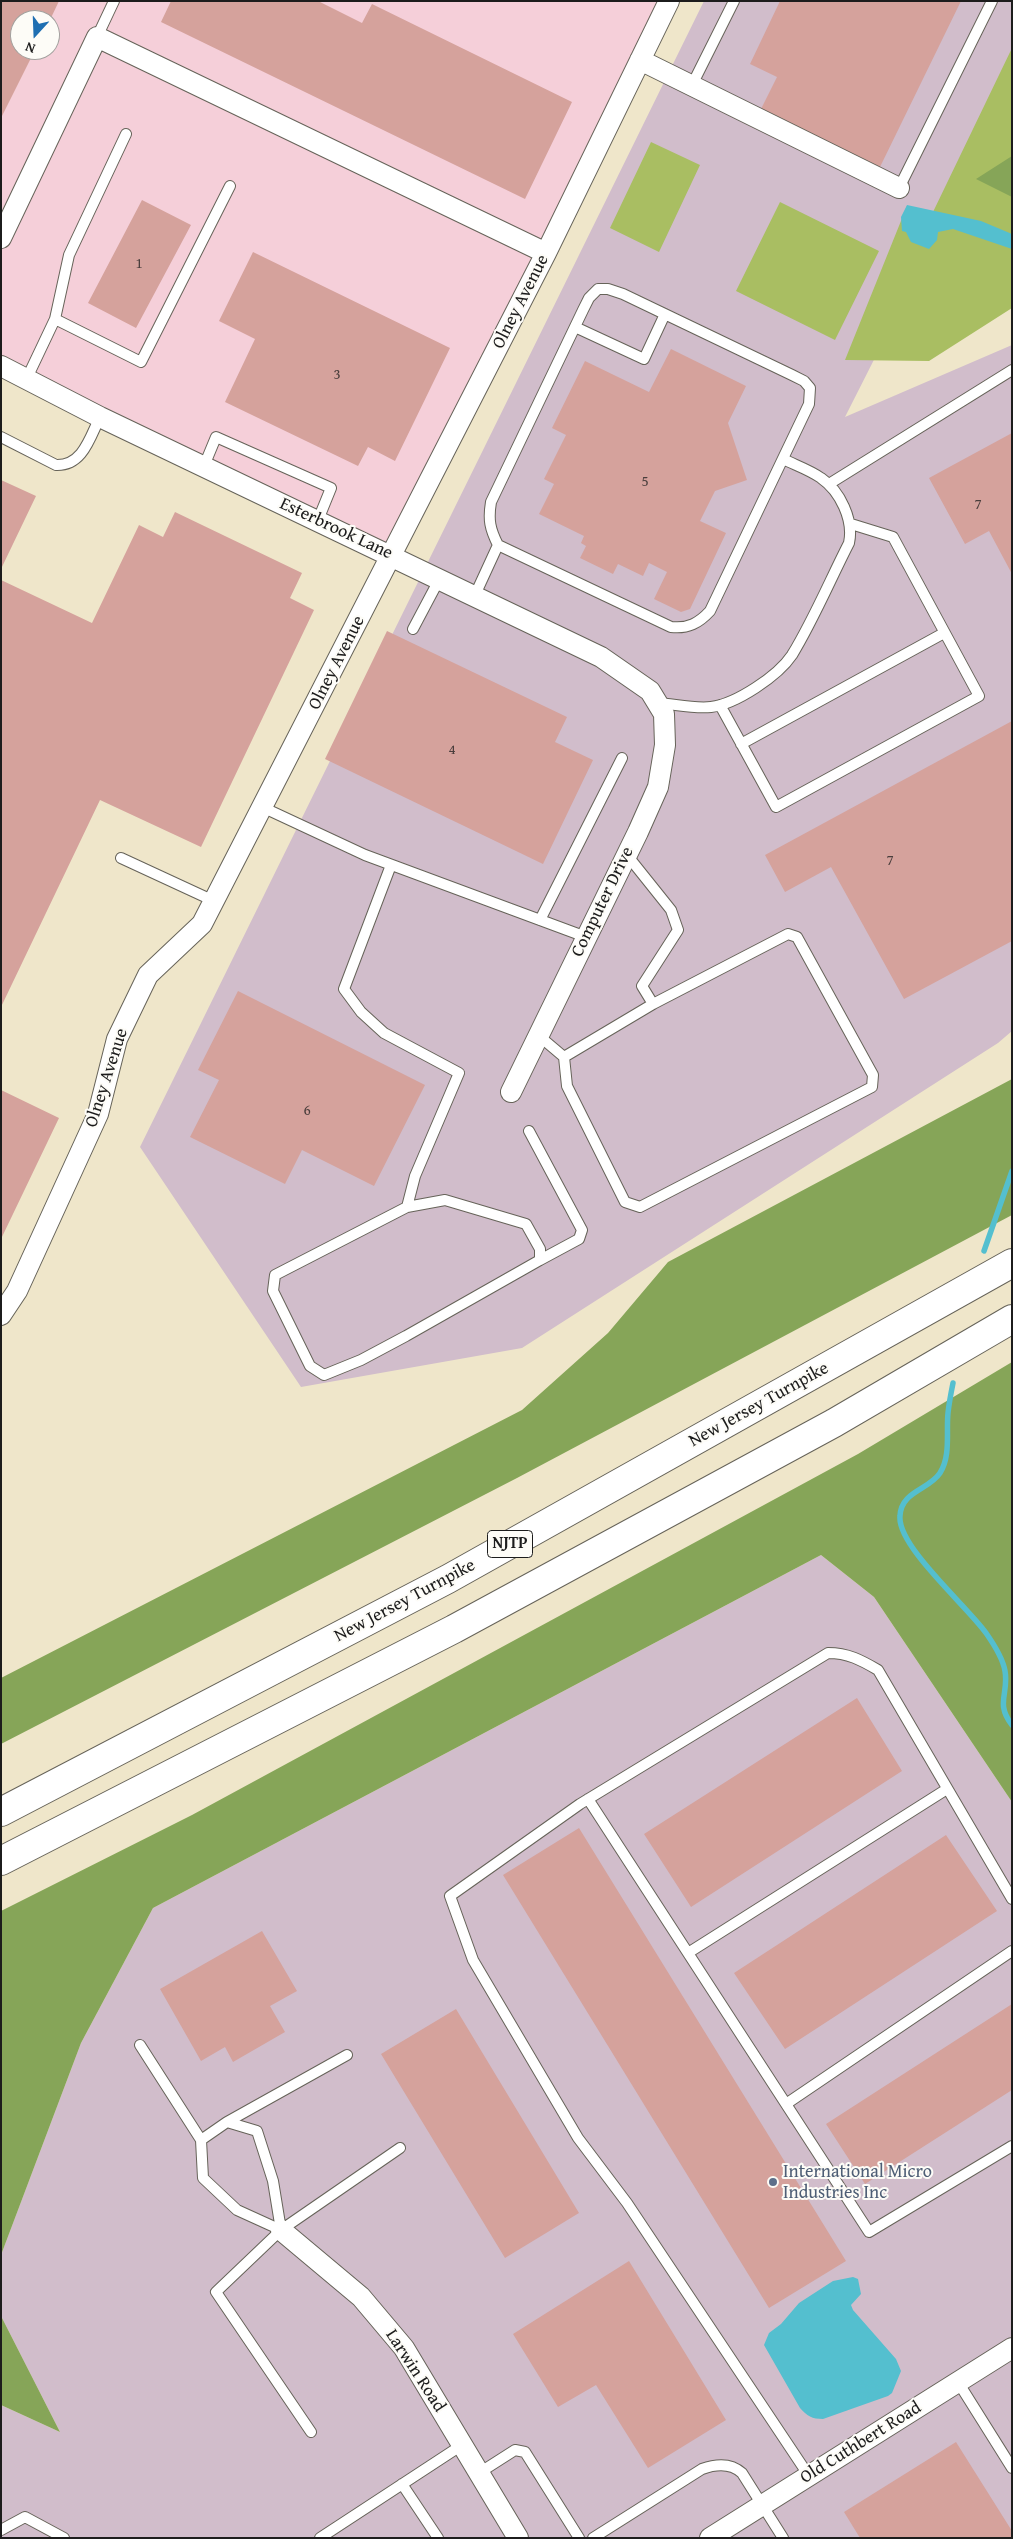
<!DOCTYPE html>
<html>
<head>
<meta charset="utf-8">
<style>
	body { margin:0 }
	#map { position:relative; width:1013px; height:2539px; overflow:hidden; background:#efe6ca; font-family:"Gentium Book Plus",serif }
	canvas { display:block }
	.frame { position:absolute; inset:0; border:2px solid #1c1c1c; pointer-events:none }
	.north { position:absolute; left:10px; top:10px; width:50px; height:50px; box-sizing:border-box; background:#fdfcf7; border:1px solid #a3a29f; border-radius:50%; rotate:200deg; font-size:14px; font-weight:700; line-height:20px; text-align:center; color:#1c1c1c }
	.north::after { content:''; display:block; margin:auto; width:18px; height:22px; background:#1f6fb2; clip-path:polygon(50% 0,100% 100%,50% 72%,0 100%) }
</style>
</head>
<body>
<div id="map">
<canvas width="1013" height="2539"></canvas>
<div class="frame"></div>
<div class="north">N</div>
</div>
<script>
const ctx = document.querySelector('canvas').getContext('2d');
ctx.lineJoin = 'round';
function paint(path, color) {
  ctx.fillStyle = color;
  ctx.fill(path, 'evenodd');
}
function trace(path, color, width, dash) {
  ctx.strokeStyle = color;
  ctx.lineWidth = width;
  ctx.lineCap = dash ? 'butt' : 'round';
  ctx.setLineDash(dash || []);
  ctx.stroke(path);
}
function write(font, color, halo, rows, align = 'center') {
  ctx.font = font + ' "Gentium Book Plus",serif';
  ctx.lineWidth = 4;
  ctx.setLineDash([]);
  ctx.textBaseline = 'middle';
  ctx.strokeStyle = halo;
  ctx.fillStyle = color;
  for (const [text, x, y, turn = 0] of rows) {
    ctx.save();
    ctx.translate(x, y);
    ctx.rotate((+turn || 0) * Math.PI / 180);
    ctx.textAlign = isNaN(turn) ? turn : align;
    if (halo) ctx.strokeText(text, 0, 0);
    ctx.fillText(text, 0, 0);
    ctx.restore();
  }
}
paint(new Path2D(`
	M1,1h663l-272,554 -391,-189zM20,20h30v30h-30z`), '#f5cfd9');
paint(new Path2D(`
	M704,1h308v86l-167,330 167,-72v686l-14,12 -476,305 -221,39 -161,-240z
	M821,1555l53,42 138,205v736h-1011v-133l59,27 -59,-116v-61l80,-212 72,-135z`), '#d1bdcb');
paint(new Path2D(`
	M1012,48v260l-83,53 -84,-1 62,-154 26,6z
	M651,142l49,23 -41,87 -49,-24z
	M780,202l99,49 -44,89 -99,-49z`), '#a9be62');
paint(new Path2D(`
	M1012,156v41l-36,-18z
	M1012,1079v136l-495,263 -516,266v-66l521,-268 86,-77 60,-71z
	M1012,1362v440l-138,-205 -53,-42 -668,353 -72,135 -80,212v-344l191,-96 666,-361z
	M1,2316l59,116 -59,-27z`), '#86a558');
paint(new Path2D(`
	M907,205l74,16 31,13v15l-59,-20 -15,3 -1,8 -8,9 -18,-7 -5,-10 -4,-1 -1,-14z
	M853,2277l5,2 3,15 -10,11 2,5 43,49 5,12 -9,22 -4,3 -65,23c-11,0 -16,-3 -23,-11l-36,-63 5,-12 12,-9 18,-21 34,-22z`), '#54bfcf');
trace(new Path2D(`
	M984,1251l28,-80
	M953,1383c-2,10 -4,20 -5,30 -2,19 3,43 -8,60 -11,17 -39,18 -40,43 -3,30 67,90 86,117 7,10 17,26 19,38 4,23 -10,32 7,54`), '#54bfcf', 5.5);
paint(new Path2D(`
	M1,1h58l-9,19h-30v30h15l-34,68z
	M171,1h147l44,22 10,-19 200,98 -47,97 -364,-177z
	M780,1h181l-81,166 -119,-58 16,-32 -27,-13z
	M142,200l49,25 -55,103 -48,-25z
	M253,252l197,96 -55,113 -27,-14 -10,19 -133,-64 30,-63 -36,-18z
	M671,349l75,37 -18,37 19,57 -32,11 -15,30 26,12 -36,76 -9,3 -27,-13 13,-27 -18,-9 -6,13 -25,-12 -5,10 -33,-16 6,-12 -5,-3 3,-7 -45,-22 15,-30 -10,-5 22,-44 -14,-7 33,-67 64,31z
	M1012,433v141l-23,-43 -24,13 -36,-66z
	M1,480l35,16 -35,73z
	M175,512l127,61 -12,25 24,12 -113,237 -101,-47 -99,207v-427l91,43 47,-98 24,12z
	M387,631l180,86 -12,25 38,18 -50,104 -218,-105z
	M1012,721v220l-108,58 -73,-132 -46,25 -20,-37z
	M238,991l187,94 -51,101 -72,-36 -17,34 -95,-47 29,-57 -21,-10z
	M1,1090l58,28 -58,121z
	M857,1698l45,73 -211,136 -47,-73z
	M579,1828l267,433 -77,47 -266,-433z
	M946,1835l51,76 -212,138 -51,-76z
	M262,1931l35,60 -27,15 15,26 -52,30 -8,-15 -24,14 -41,-72z
	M1012,2004v86l-147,94 -39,-60z
	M456,2009l123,204 -74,45 -124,-204z
	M629,2261l97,159 -78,48 -52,-83 -38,22 -45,-73z
	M956,2442l56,89v7h-152l-16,-26z`), '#d5a29c');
const service = new Path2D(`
	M97,37l17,-36
	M692,85l42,-84
	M899,188l93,-187
	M598,289h10l15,5 169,81 12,6 6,7 -1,16 -99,207c-11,12 -22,18 -39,16l-173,-82c-8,-16 -10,-25 -7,-43l92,-192 6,-12z
	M55,319l14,-64 57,-121
	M575,327l69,32 21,-45
	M27,378l28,-59 86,43 89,-176
	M1,437l55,28c27,1 34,-28 44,-48
	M204,466l12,-29 115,51 -13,32
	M829,484l183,-114
	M475,595l23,-50
	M413,629l27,-51
	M658,703c16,1 36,6 53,4 25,-3 67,-31 81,-52 21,-34 39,-77 57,-112 5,-23 -9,-52 -28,-65 -11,-8 -26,-13 -38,-19
	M720,705l56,102 203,-111 -86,-159 -42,-13
	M741,744l203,-111
	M262,807l103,48 221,82
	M121,858l93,43
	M391,865l-47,124 17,23 23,21 75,40 -44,103 -8,31
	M540,920l82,-162
	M538,1035l26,22 3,29 58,116 15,5 232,-120 1,-12 -76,-138 -9,-3 -135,70 -11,-18 36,-56 -7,-20 -44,-55
	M564,1057l89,-53
	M529,1131l53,99 -3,9 -39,21
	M445,1200l81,24 14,25v11l-134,76 -45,24 -37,15 -14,-9 -37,-75 2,-16 132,-68z
	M588,1799l281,433 143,-86
	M688,1953l259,-164
	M140,2045l61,95
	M786,2104l226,-153
	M227,2122l30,9 16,50 8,49 -44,-20 -34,-32 -2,-38z
	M227,2122l120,-67
	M958,2382l54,86
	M311,2432l-95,-140 65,-62 119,-82
	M479,2473l36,-23 10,2 54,86
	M809,2476l-182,-273 -49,-65 -105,-178 -23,-64 130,-92 248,-151c20,0 33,7 50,17l134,229
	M402,2484l36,54
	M1,2530l24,-13 39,21
	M320,2538l142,-93
	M593,2538l109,-69c14,-5 29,-6 40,4l41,65`);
const minor = new Path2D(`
	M640,60l259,128
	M1,238l96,-201 449,216
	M1,366l99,51 501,240 49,34 14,23 1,31 -7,42 -20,45 -127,260
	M1,1315l16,-24 81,-177 19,-75 31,-64 54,-51 344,-671 123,-252
	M281,2230l80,67 43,51 114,190
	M710,2538l302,-190`);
const motorway = new Path2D(`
	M1,1812l447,-233 564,-316
	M1,1861l453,-232 380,-206 178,-104`);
trace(service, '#666359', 12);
trace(minor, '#666359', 22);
trace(motorway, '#666359', 30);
trace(service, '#fff', 10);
trace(minor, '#fff', 20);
trace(motorway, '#fff', 28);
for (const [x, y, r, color] of [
	[773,2182,5,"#5c6f8a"]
]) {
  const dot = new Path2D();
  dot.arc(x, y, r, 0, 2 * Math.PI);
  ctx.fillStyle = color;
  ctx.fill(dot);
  trace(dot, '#fdfcf7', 2);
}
write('15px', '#4a3e3c', null, [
	["1",139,264],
	["3",337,375],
	["5",645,482],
	["7",978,505],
	["4",452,750],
	["7",890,861],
	["6",307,1111]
]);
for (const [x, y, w] of [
	[510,1544,45]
]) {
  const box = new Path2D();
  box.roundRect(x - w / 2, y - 13.5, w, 27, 4);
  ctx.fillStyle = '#fdfcf7';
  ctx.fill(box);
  trace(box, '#1c1c1c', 1);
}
write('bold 16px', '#1c1c1c', null, [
	["NJTP",510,1544]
]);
write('18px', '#1c1c1c', '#fdfcf7', [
	["Olney Avenue",521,302,-63],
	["Esterbrook Lane",336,529,25],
	["Olney Avenue",337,663,-63],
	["Computer Drive",603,902,-64],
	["Olney Avenue",107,1078,-72],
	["New Jersey Turnpike",759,1405,-29],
	["New Jersey Turnpike",405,1601,-28],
	["Larwin Road",415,2371,57],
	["Old Cuthbert Road",861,2443,-32]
]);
write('18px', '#4e5e75', '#fdfcf7', [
	["International Micro",783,2172],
	["Industries Inc",783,2193]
], 'left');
</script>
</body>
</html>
